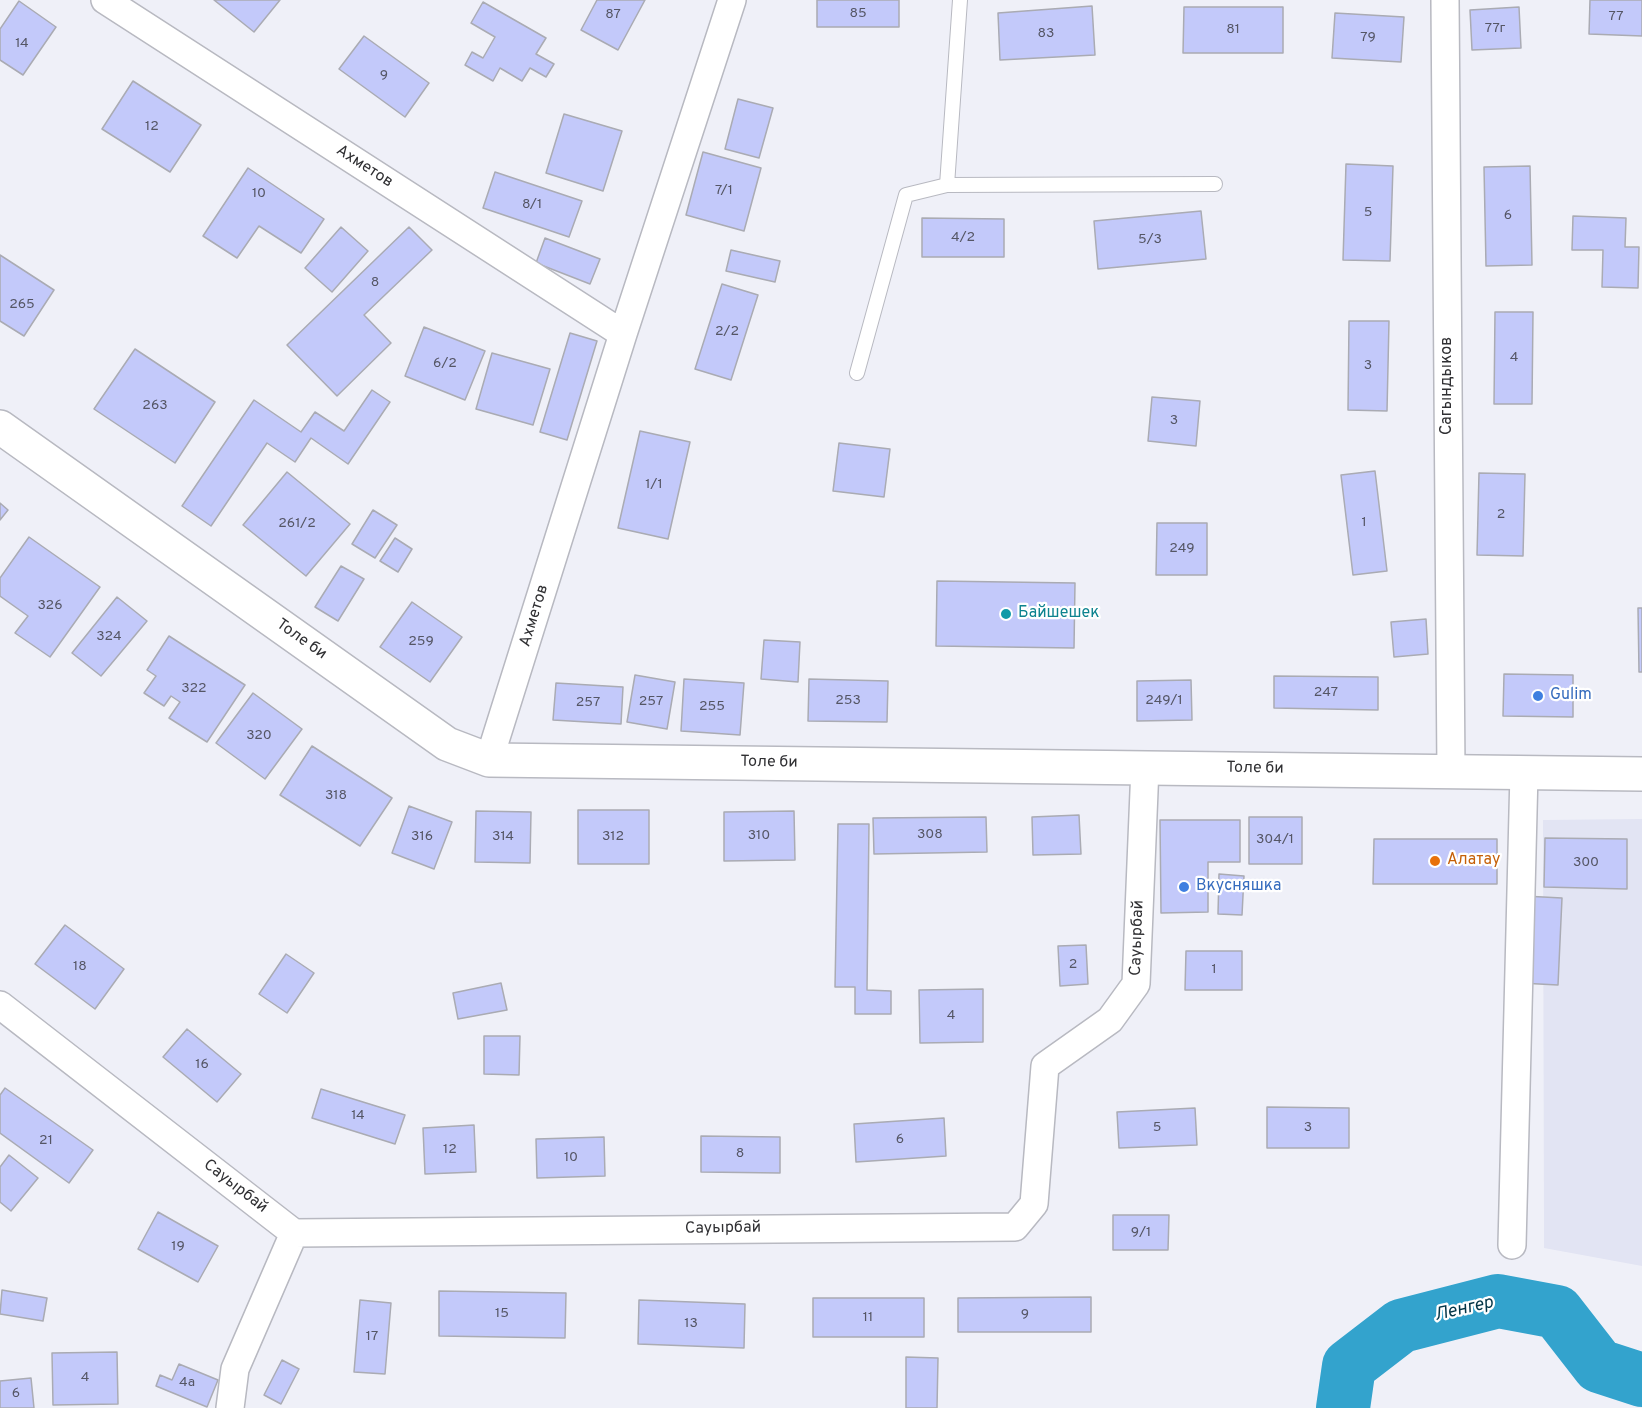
<!DOCTYPE html>
<html>
<head>
<meta charset="utf-8">
<style>
	body { margin:0 }
	canvas { display:block; background:#eff0f8 }
</style>
</head>
<body>
<canvas width="1642" height="1408"></canvas>
<script>
const ctx = document.querySelector('canvas').getContext('2d');
ctx.lineJoin = 'round';
function paint(path, color) {
  ctx.fillStyle = color;
  ctx.fill(path, 'evenodd');
}
function trace(path, color, width, dash) {
  ctx.strokeStyle = color;
  ctx.lineWidth = width;
  ctx.lineCap = dash ? 'butt' : 'round';
  ctx.setLineDash(dash || []);
  ctx.stroke(path);
}
function write(font, color, halo, rows, align = 'center') {
  ctx.font = font + ' Overpass,sans-serif';
  ctx.lineWidth = 4.5;
  ctx.setLineDash([]);
  ctx.textBaseline = 'middle';
  ctx.strokeStyle = halo;
  ctx.fillStyle = color;
  for (const [text, x, y, turn = 0] of rows) {
    ctx.save();
    ctx.translate(x, y);
    ctx.rotate((+turn || 0) * Math.PI / 180);
    ctx.textAlign = isNaN(turn) ? turn : align;
    if (halo) ctx.strokeText(text, 0, 0);
    ctx.fillText(text, 0, 0);
    ctx.restore();
  }
}
paint(new Path2D(`
	M1642,819v447l-98,-18 -1,-428z`), '#e2e4f3');
trace(new Path2D(`
	M1343,1408l6,-42 52,-40 97,-25 59,11 42,54 43,14`), '#33a3cd', 54);
const building = new Path2D(`
	M214,0h66l-26,32z
	M597,0h48l-27,50 -37,-20z
	M817,0h82v27h-82z
	M1590,0h52v36l-53,-2z
	M19,1l37,26 -33,48 -23,-15v-31z
	M483,2l63,36 -10,16 18,10 -8,13 -16,-9 -8,13 -22,-13 -7,13 -28,-16 7,-13 11,6 12,-21 -24,-14z
	M1092,6l3,49 -95,5 -2,-47z
	M1184,7h99v46h-100z
	M1519,7l2,41 -49,2 -2,-40z
	M1335,13l69,4 -3,45 -69,-4z
	M364,36l65,47 -24,34 -66,-48z
	M133,81l68,44 -31,47 -68,-43z
	M738,99l35,9 -14,50 -34,-9z
	M564,114l58,17 -19,60 -57,-18z
	M703,152l58,16 -17,63 -58,-16z
	M1346,164l47,2 -3,95 -47,-1z
	M1530,166l2,99 -46,1 -2,-99z
	M248,168l76,51 -23,34 -42,-27 -22,32 -34,-22z
	M495,172l87,29 -13,36 -86,-29z
	M1201,211l5,48 -108,10 -4,-48z
	M1573,216l53,2 -1,29h14l-1,41 -36,-1 1,-37h-31z
	M922,218l82,1v38h-82z
	M341,227l27,24 -36,41 -27,-24z
	M409,227l23,23 -68,65 27,28 -54,53 -50,-51z
	M545,238l55,21 -10,25 -54,-21z
	M731,250l49,11 -5,21 -49,-11z
	M0,255l54,35 -30,46 -24,-15z
	M722,284l36,11 -27,85 -36,-11z
	M1495,312h38l-1,92h-38z
	M1349,321h40l-2,90 -39,-1z
	M424,327l61,24 -20,49 -60,-24z
	M570,333l27,8 -30,99 -27,-8z
	M135,349l80,53 -40,61 -81,-54z
	M492,353l58,16 -17,56 -57,-16z
	M372,390l18,12 -42,62 -37,-26 -16,24 -28,-19 -56,83 -29,-20 72,-106 47,32 14,-20 29,19z
	M1152,397l48,4 -4,45 -48,-5z
	M640,431l50,11 -22,97 -50,-11z
	M839,443l51,6 -6,48 -51,-6z
	M1375,471l12,100 -34,4 -12,-100z
	M287,472l63,52 -44,52 -63,-51z
	M1479,473l46,1 -2,82 -46,-1z
	M0,503l8,7 -8,10z
	M373,510l24,15 -22,33 -23,-14z
	M1157,523h50v52h-51z
	M29,537l71,50 -50,70 -35,-24 13,-17 -28,-20v-18z
	M395,538l17,11 -14,23 -18,-11z
	M341,566l23,13 -26,42 -23,-14z
	M937,581l138,2 -1,65 -138,-2z
	M117,597l30,24 -46,55 -29,-23z
	M412,602l50,35 -32,45 -50,-35z
	M1638,608h4v64h-3z
	M1426,619l2,35 -34,3 -3,-35z
	M169,636l76,49 -38,57 -38,-24 11,-16 -9,-6 -7,10 -20,-13 12,-17 -9,-6z
	M764,640l36,2 -2,40 -37,-3z
	M1504,674l69,1v42l-70,-1z
	M635,675l40,7 -8,47 -40,-7z
	M1274,676l104,1v33l-104,-2z
	M684,679l60,4 -4,52 -59,-4z
	M809,679l79,2 -1,41 -79,-1z
	M1191,680l1,40 -55,1v-40z
	M556,683l67,4 -2,37 -68,-4z
	M253,693l49,36 -37,50 -49,-36z
	M312,746l80,52 -32,48 -80,-51z
	M409,806l43,16 -18,47 -42,-16z
	M578,810h71v54h-71z
	M476,811l55,1 -1,51 -55,-1z
	M794,811l1,49 -71,1v-49z
	M1079,815l2,39 -48,1 -1,-38z
	M986,817l1,35 -113,2 -1,-36z
	M1249,817h53v47h-53z
	M1160,820h80v42h-32v50l-47,1z
	M838,824h31l-2,166 24,1v23h-36v-27h-20z
	M1545,838l82,1v50l-83,-2z
	M1374,839h123v45h-124z
	M1219,874l25,2 -2,39 -24,-1z
	M1524,896l38,2 -4,87 -38,-2z
	M65,925l59,44 -29,40 -60,-45z
	M1086,945l2,39 -28,2 -2,-40z
	M1186,951h56v39h-57z
	M286,954l28,19 -27,40 -28,-19z
	M501,983l6,27 -49,9 -5,-26z
	M983,989v53l-63,1 -1,-53z
	M187,1029l54,45 -24,28 -54,-45z
	M484,1036h36l-1,39 -35,-1z
	M5,1088l88,62 -24,33 -69,-50v-38z
	M321,1089l84,26 -10,29 -83,-26z
	M1267,1107l82,1v40h-82z
	M1195,1108l2,37 -78,3 -2,-36z
	M944,1118l2,38 -90,6 -2,-38z
	M474,1125l2,47 -51,2 -2,-46z
	M701,1136l79,1v36l-79,-1z
	M604,1137l1,39 -68,2 -1,-39z
	M9,1155l29,23 -27,33 -11,-9v-35z
	M158,1212l60,34 -20,36 -60,-33z
	M1113,1215h56l-1,35h-55z
	M2,1290l45,8 -4,23 -43,-7z
	M439,1291l127,2 -1,45 -126,-2z
	M1091,1297v35h-133v-34z
	M813,1298h111v39h-111z
	M360,1300l31,3 -6,71 -31,-2z
	M639,1300l106,4 -1,44 -106,-4z
	M117,1352l1,52 -65,1 -1,-52z
	M906,1357l32,1 -1,50h-31z
	M282,1360l17,9 -18,35 -17,-9z
	M179,1364l39,16 -11,27 -51,-21 4,-11 12,5z
	M31,1378l3,30h-34v-27z`);
paint(building, '#c3c9fa');
trace(building, '#aaabb3', 1.5);
const lane = new Path2D(`
	M947,185l268,-1
	M857,373l49,-178 41,-10 13,-185`);
const street = new Path2D(`
	M105,0l518,334
	M1445,0l6,772
	M489,760l134,-426 109,-334
	M0,1005l294,228 721,-6 19,-23 11,-138 65,-46 26,-36 9,-217
	M1512,1245l12,-472
	M230,1408l5,-39 59,-136`);
const secondary = new Path2D(`
	M0,427l447,317 42,16 1153,14`);
trace(lane, '#b8b9c1', 16);
trace(street, '#b8b9c1', 30);
trace(secondary, '#b8b9c1', 36);
trace(lane, '#fff', 14);
trace(street, '#fff', 27);
trace(secondary, '#fff', 33);
for (const [x, y, r, color] of [
	[1006,614,6,"#0f9aa8"],
	[1538,696,6,"#3f7fe0"],
	[1435,861,6,"#e8710a"],
	[1184,887,6,"#3f7fe0"]
]) {
  const dot = new Path2D();
  dot.arc(x, y, r, 0, 2 * Math.PI);
  ctx.fillStyle = color;
  ctx.fill(dot);
  trace(dot, '#fff', 2);
}
write('14px', '#555665', null, [
	["85",858,14],
	["87",613,15],
	["77",1616,17],
	["77г",1495,29],
	["81",1233,30],
	["83",1046,34],
	["79",1368,38],
	["14",22,44],
	["9",384,76],
	["12",152,127],
	["7/1",724,191],
	["10",259,194],
	["8/1",532,205],
	["5",1368,213],
	["6",1508,216],
	["4/2",963,238],
	["5/3",1150,240],
	["8",375,283],
	["265",22,305],
	["2/2",727,332],
	["4",1514,358],
	["6/2",445,364],
	["3",1368,366],
	["263",155,406],
	["3",1174,421],
	["1/1",654,485],
	["2",1501,515],
	["1",1364,523],
	["261/2",297,524],
	["249",1182,549],
	["326",50,606],
	["324",109,637],
	["259",421,642],
	["322",194,689],
	["247",1326,693],
	["253",848,701],
	["249/1",1164,701],
	["257",651,702],
	["257",588,703],
	["255",712,707],
	["320",259,736],
	["318",336,796],
	["308",930,835],
	["310",759,836],
	["316",422,837],
	["314",503,837],
	["312",613,837],
	["304/1",1275,840],
	["300",1586,863],
	["2",1073,965],
	["18",80,967],
	["1",1214,970],
	["4",951,1016],
	["16",202,1065],
	["14",358,1116],
	["5",1157,1128],
	["3",1308,1128],
	["6",900,1140],
	["21",46,1141],
	["12",450,1150],
	["8",740,1154],
	["10",571,1158],
	["9/1",1141,1233],
	["19",178,1247],
	["15",502,1314],
	["9",1025,1315],
	["11",868,1318],
	["13",691,1324],
	["17",372,1337],
	["4",85,1378],
	["4а",187,1383],
	["6",16,1394]
]);
write('16px', '#303033', '#fff', [
	["Ахметов",364,167,33],
	["Сагындыков",1448,386,-90],
	["Ахметов",535,616,-73],
	["Толе би",301,640,35],
	["Толе би",769,763,1],
	["Толе би",1255,769,1],
	["Сауырбай",1138,938,-88],
	["Сауырбай",235,1187,38],
	["Сауырбай",723,1229,-1]
]);
write('16px', '#0d838f', '#fff', [
	["Байшешек",1018,614]
], 'left');
write('16px', '#366cbe', '#fff', [
	["Gulim",1550,696],
	["Вкусняшка",1196,887]
], 'left');
write('16px', '#c56008', '#fff', [
	["Алатау",1447,861]
], 'left');
write('italic 18px', '#033547', '#fff', [
	["Ленгер",1464,1310,-13]
]);
</script>
</body>
</html>
